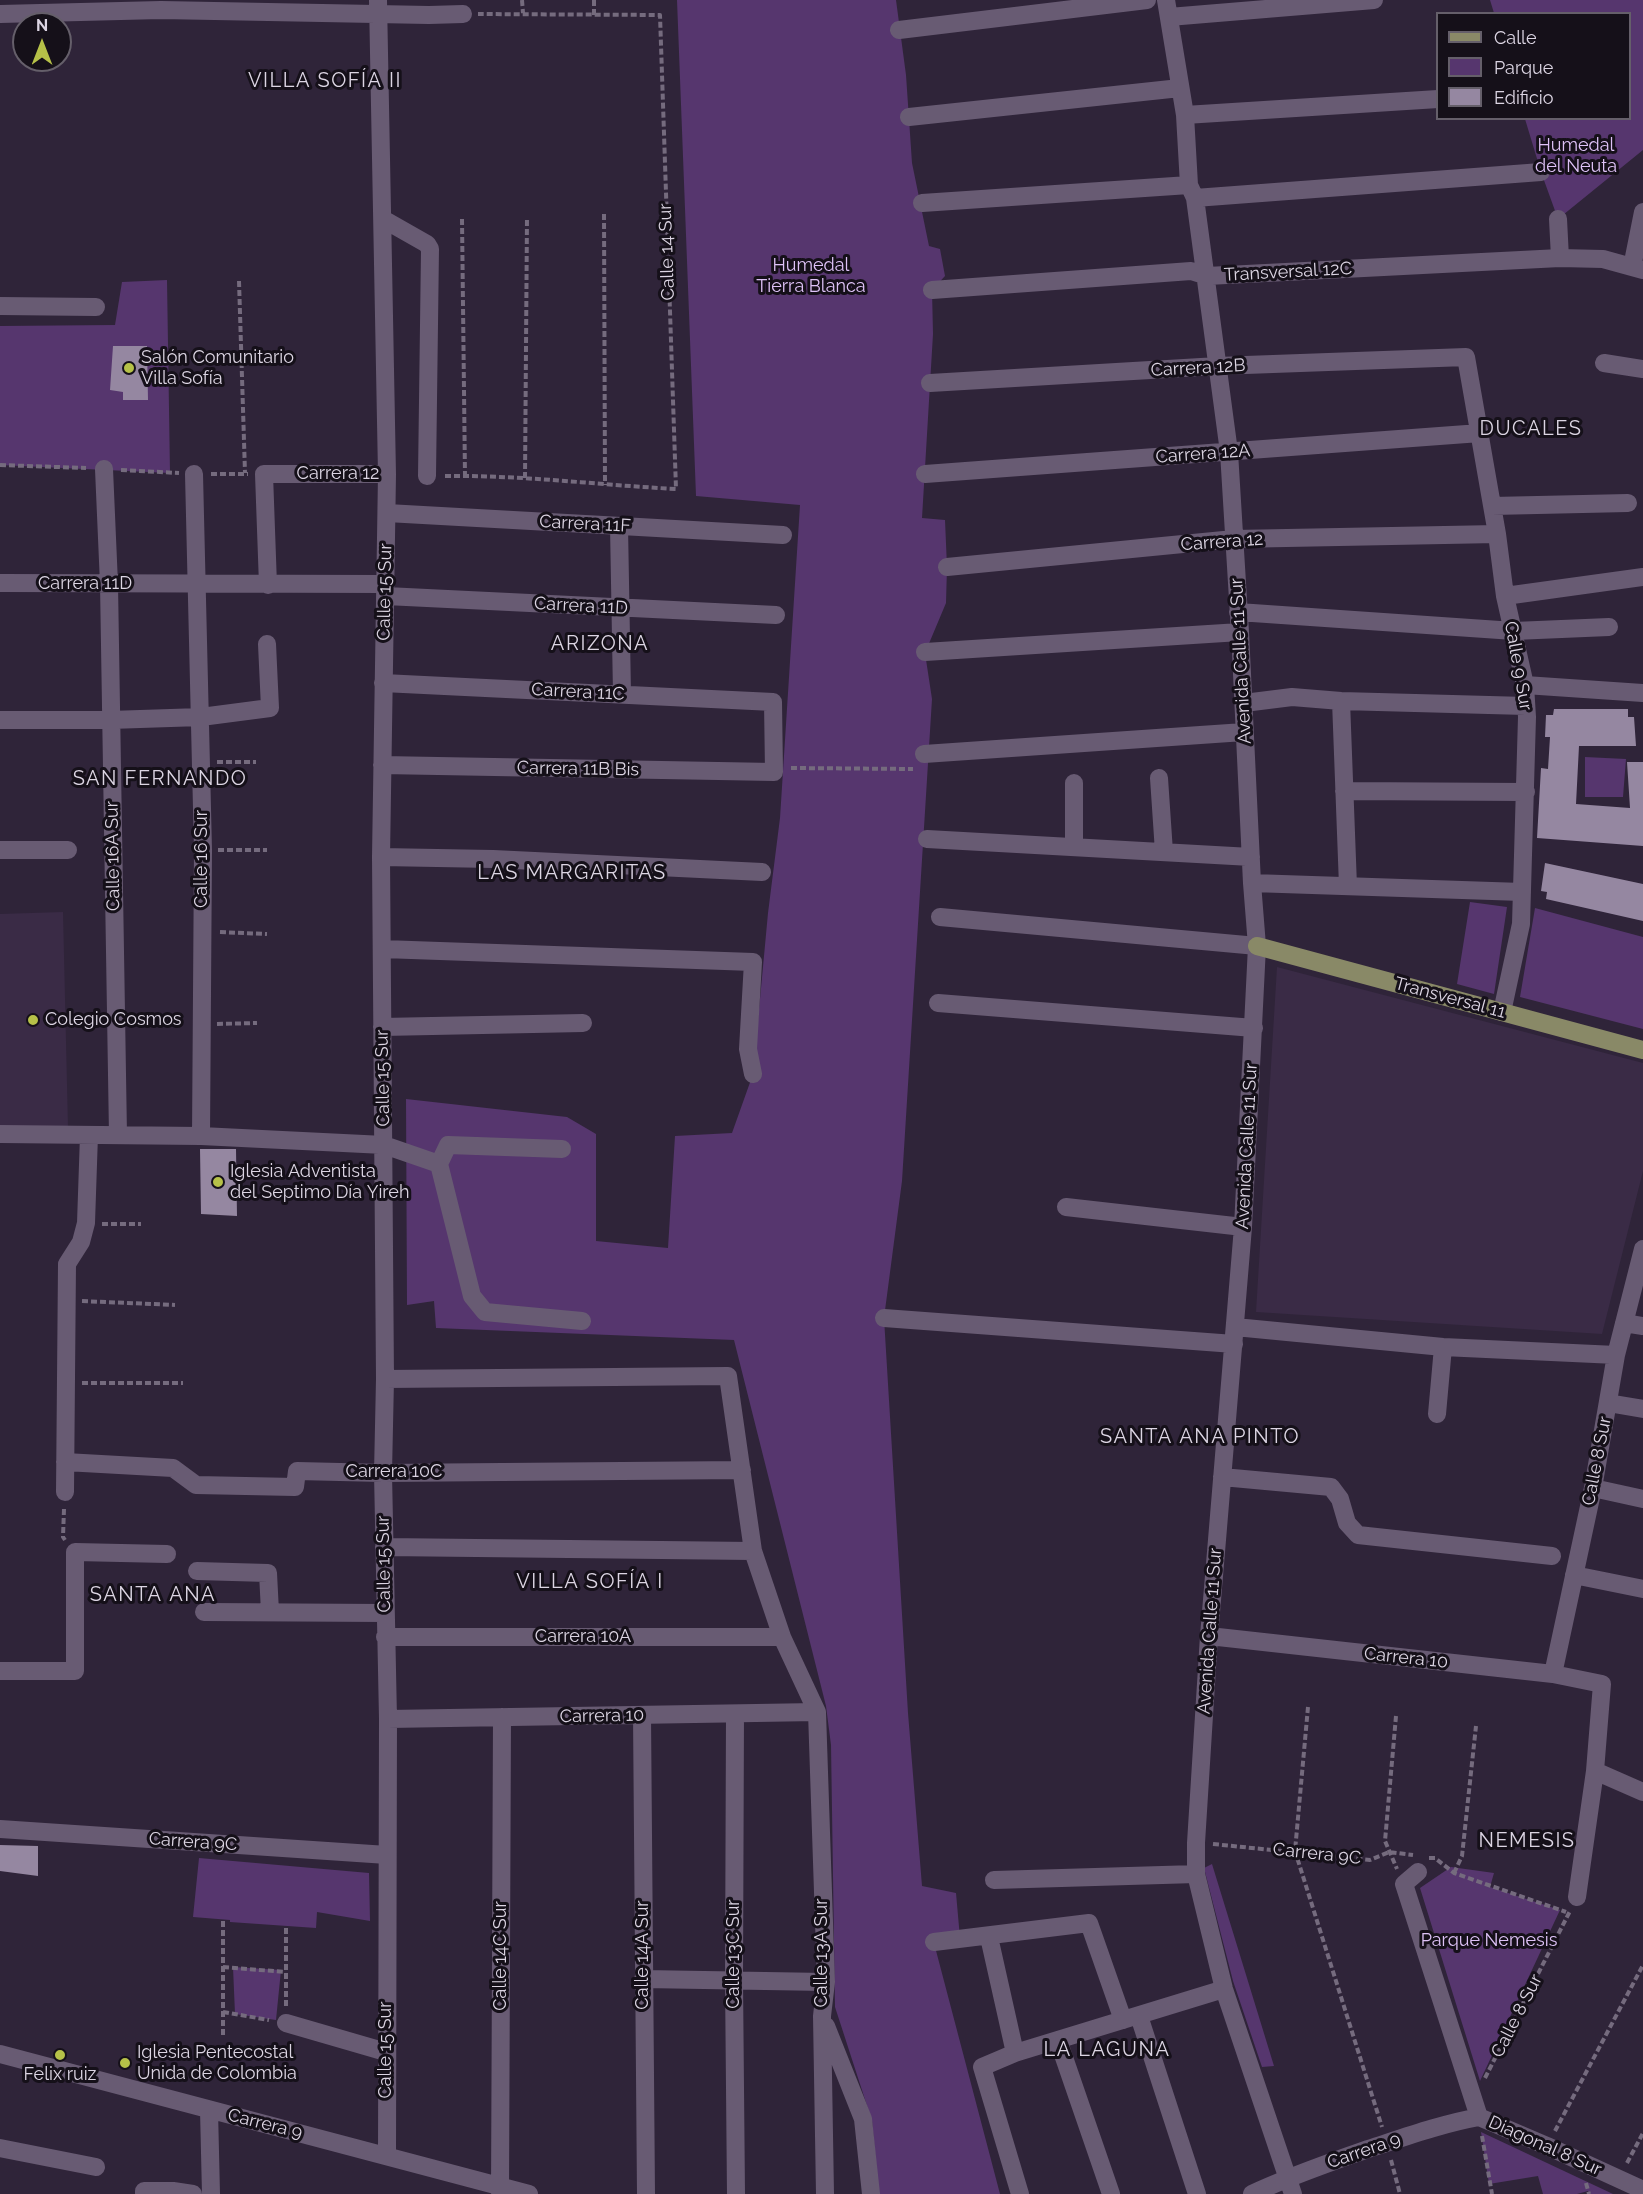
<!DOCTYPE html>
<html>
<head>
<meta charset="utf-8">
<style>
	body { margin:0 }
	#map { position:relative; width:1643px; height:2194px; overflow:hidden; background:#2f2439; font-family:Raleway,sans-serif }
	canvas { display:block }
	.legend { position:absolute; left:1436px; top:12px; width:195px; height:108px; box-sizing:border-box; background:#151019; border:2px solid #655f6a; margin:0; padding:8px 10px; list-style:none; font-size:18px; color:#dcd5e3 }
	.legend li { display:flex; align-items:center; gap:12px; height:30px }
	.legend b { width:30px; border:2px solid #655f6a }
	.north { position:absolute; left:12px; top:12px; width:60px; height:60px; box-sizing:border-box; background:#151019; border:2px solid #655f6a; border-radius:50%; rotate:0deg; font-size:16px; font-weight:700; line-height:24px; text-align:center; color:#dcd5e3 }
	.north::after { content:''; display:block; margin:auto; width:21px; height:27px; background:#b6c148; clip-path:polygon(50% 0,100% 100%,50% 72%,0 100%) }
</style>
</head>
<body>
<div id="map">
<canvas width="1643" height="2194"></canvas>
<ul class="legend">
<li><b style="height:8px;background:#898967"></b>Calle</li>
<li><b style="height:16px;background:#56366e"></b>Parque</li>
<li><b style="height:16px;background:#9587a1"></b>Edificio</li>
</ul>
<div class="north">N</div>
</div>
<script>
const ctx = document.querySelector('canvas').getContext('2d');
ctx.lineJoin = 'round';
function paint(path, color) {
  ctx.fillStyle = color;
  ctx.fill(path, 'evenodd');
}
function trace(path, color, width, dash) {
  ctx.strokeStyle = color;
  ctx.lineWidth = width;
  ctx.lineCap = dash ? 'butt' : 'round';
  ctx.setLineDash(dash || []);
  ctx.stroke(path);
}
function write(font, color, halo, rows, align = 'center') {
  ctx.font = font + ' Raleway,sans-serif';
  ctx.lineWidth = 6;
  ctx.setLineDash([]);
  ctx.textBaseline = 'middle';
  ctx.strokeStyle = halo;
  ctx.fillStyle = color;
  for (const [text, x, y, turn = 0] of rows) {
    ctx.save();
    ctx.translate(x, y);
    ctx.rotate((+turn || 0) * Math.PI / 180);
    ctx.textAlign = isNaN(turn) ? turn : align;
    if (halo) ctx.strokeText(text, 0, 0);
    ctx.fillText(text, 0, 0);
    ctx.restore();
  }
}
paint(new Path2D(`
	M63,912l5,215h-68v-213z
	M1277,967l366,96v108l-41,163 -346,-22z`), '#3a2b46');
paint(new Path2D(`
	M677,0h219l10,75 6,88 17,83 11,3 5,27 -13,14 1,44 -11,184 23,2 2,47 -1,36 -21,50 7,46 -30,482 -18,137 24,395 14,173 34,7 4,45 -26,5 66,251h-121l-7,-73 -37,-114 -4,-262 -5,-39 -92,-366 -298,-12 -2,-27 -27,4 -1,-206 161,18 29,17v107l72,7 7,-112 57,-3 21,-59 15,-161 12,-95 20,-313 -104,-9z
	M1490,0h153v150l-85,69 -17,-47 -16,-53 105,-1v-104l-136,-1z
	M167,280l3,193 -170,-8v-139l115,-1 7,-43z
	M1585,757l41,2 -3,38h-38z
	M1470,902l37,5 -13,87 -37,-10z
	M1535,908l108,29v92l-123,-32z
	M199,1858l170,15 1,48 -53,-9 -1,16 -86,-6v-2l-37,-3z
	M1212,1864l62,202 -12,1 -29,-86 -29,-113z
	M1451,1867l43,6 -4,14 70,23 -80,171 -60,-193z
	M233,1967l48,3 -5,50 -41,-6z
	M1481,2132l132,62h-24l-1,-3 -11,3h-34l-5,-18 -49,8z`), '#56366e');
paint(new Path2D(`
	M113,346h34l1,54h-25v-8l-13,-2z
	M1554,709h74v8h6l2,29h-57l-3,58 54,4 -3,-46h16v84l-106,-8 4,-70 7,1 2,-32h-5l1,-22h7z
	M1545,863l98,21v37l-97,-22 1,-7 -6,-1z
	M200,1149h36l1,67 -36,-2z
	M0,1845l38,1v30l-38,-5z`), '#9587a1');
trace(new Path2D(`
	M522,0l1,13
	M594,0v15
	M604,214l1,271
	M462,219l3,257
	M239,281l6,192
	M0,465l86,3
	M121,470l58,3
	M211,474h37
	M445,476c77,-1 154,9 231,13l-16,-474 -182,-1
	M525,478l2,-261
	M217,762h39
	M791,768l122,1
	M218,850h49
	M220,932l47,2
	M217,1024l40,-1
	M102,1224h39
	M82,1301l93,4
	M82,1383h101
	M64,1509l-1,28 2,3
	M1308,1707l-13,144 87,276
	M1396,1716l-11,125 12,28
	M1213,1844l157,16 19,-8 24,3
	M1429,1858h6l19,15 112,39
	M1454,1873l8,-17 14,-130
	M223,1967l62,5
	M286,2006v-81
	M223,2012l46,8
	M223,2035v-115
	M1485,2078l85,-167
	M1555,2131l88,-166
	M1482,2136l10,58
	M1391,2160l9,34
	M1627,2163l16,-30
	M1586,2183l3,11`), '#756b7e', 4, [6, 3]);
trace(new Path2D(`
	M378,0l9,474 -6,383 4,522 -2,94 5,246 -1,437
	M1166,0l19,115 4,70 6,13 34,254 11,180 12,251 5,63 -14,281 -34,409 -13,207v31l28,115 69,205
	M0,14l161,-4 268,5 34,-1
	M1169,17l205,-17
	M899,30l248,-30
	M1185,115l253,-16
	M909,117l271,-29
	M1195,198l346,-26
	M922,203l267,-18
	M383,219l44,25 3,5 -3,227
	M1558,219l2,39
	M1632,267l11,-55
	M932,290l259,-19 16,5 353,-18 43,1 40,11
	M0,306l96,1
	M1604,363l39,6
	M930,383l288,-17 248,-9 31,177 8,62 20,89 2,32 -6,207 -19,88
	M104,469l5,115 9,551
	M194,474l9,376 -2,286
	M925,474l555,-41
	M1492,506l136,-3
	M387,513l396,22
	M619,526l3,168
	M947,567l287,-28 263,-5
	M0,583l385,1
	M268,585l-4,-111h123
	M386,596l390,19
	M1505,596l138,-19
	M1238,612l276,19 95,-4
	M925,652l315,-20
	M1525,685l118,8
	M1341,701l7,185
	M1244,703l48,-6 49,4 185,5
	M0,720h110l91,-3 69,-9 -3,-64
	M924,754l320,-22
	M382,765l392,7 -1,-70 -390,-19
	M1159,778l5,74
	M1074,783v64
	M1344,791l182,1
	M927,839l324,18
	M0,850h68
	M381,857l112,2 269,13
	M1252,883l270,9
	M940,917l317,29
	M383,949l370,13 -5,87 5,25
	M938,1003l316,25
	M382,1027l201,-4
	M0,1134l201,2 183,9 55,19 33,132 13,16 97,9
	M439,1164l9,-19 114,4
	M1066,1207l177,20
	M884,1318l350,26
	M1624,1323l19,3
	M1235,1327l208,20 173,8
	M385,1379l343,-3 25,175 29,86 35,75 9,270 -4,34 3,178
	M1608,1403l35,6
	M1437,1414l6,-67
	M65,1462l108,6 23,17 99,2 2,-16 86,2 359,-3
	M1222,1477l109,10 9,12 7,24 11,12 194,21
	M1593,1488l50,11
	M65,1492l2,-228 14,-22 5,-19 3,-88
	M384,1547l369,4
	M197,1571l71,2 2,39
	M1574,1575l69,14
	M204,1612l181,1
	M1209,1636l344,38 49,10 -7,87 -18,126
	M385,1637h397
	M0,1671h75v-119l92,2
	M1553,1674l40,-186 23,-133 27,-106
	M735,1714l-1,266 2,214
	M642,1715l4,479
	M388,1719l429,-7
	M1595,1771l48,21
	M0,1829l387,26
	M1418,1872l-14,12 75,233
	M994,1880l202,-6
	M989,1937l26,116
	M934,1942l155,-19 34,97
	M643,1979l183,3
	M1139,2016l58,178
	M286,2023l100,29
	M826,2026l37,93 8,75
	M1058,2040l53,154
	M0,2054l529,140
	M209,2110l2,84
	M1479,2117l68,29 96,44
	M0,2148l96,19
	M144,2194v-3h29l20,3
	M500,2194l2,-477
	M1020,2194l-38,-127 33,-14 209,-64
	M1252,2194c38,-18 77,-31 116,-45 37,-12 73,-25 111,-32`), '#685b73', 18);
trace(new Path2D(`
	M1257,946l386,104`), '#898967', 18);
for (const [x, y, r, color] of [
	[129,368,6,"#b6c148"],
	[33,1020,6,"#b6c148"],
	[218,1182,6,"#b6c148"],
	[60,2055,6,"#b6c148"],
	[125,2063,6,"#b6c148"]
]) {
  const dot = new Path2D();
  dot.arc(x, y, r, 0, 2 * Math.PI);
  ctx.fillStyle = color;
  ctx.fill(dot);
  trace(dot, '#151019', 2);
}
write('18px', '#dec2f7', '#151019', [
	["Humedal",1576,146],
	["del Neuta",1576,167],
	["Humedal",811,266],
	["Tierra Blanca",811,287],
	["Parque Nemesis",1489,1941]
]);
write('18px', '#dcd5e3', '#151019', [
	["Calle 14 Sur",667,252,-92],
	["Transversal 12C",1288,272,-3],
	["Carrera 12B",1198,368,-3],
	["Carrera 12A",1203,454,-4],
	["Carrera 12",338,474],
	["Carrera 11F",585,524,3],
	["Carrera 12",1222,542,-4],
	["Carrera 11D",85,584],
	["Calle 15 Sur",385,592,-89],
	["Carrera 11D",581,606,3],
	["Avenida Calle 11 Sur",1241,661,-93],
	["Calle 9 Sur",1518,666,80],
	["Carrera 11C",578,692,3],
	["Carrera 11B Bis",578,769,1],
	["Calle 16A Sur",113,856,-91],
	["Calle 16 Sur",202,859,-90],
	["Transversal 11",1450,998,15],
	["Calle 15 Sur",383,1078,-91],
	["Avenida Calle 11 Sur",1247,1146,-87],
	["Calle 8 Sur",1597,1461,-79],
	["Carrera 10C",394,1472],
	["Calle 15 Sur",384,1564,-91],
	["Avenida Calle 11 Sur",1210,1631,-86],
	["Carrera 10A",583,1637],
	["Carrera 10",1406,1658,6],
	["Carrera 10",602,1716,-1],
	["Carrera 9C",193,1842,4],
	["Carrera 9C",1317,1854,6],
	["Calle 13A Sur",822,1953,-90],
	["Calle 13C Sur",734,1954,-90],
	["Calle 14A Sur",643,1955,-90],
	["Calle 14C Sur",501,1956,-90],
	["Calle 8 Sur",1517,2016,-63],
	["Calle 15 Sur",386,2050,-90],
	["Carrera 9",265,2124,14],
	["Diagonal 8 Sur",1545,2146,24],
	["Carrera 9",1364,2151,-19]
]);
write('18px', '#dcd5e3', '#151019', [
	["Salón Comunitario",141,358],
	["Villa Sofía",141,379],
	["Colegio Cosmos",45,1020],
	["Iglesia Adventista",230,1172],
	["del Septimo Día Yireh",230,1193],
	["Iglesia Pentecostal",137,2053],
	["Unida de Colombia",137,2074],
	["Felix ruiz",60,2075,"center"]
], 'left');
ctx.letterSpacing = '1.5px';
write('20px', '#dcd5e3', '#151019', [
	["VILLA SOFÍA II",325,81],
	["DUCALES",1531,429],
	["ARIZONA",600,644],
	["SAN FERNANDO",160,779],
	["LAS MARGARITAS",572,873],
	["SANTA ANA PINTO",1200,1437],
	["VILLA SOFÍA I",590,1582],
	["SANTA ANA",153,1595],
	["NEMESIS",1527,1841],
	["LA LAGUNA",1107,2050]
]);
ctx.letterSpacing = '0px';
</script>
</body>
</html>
